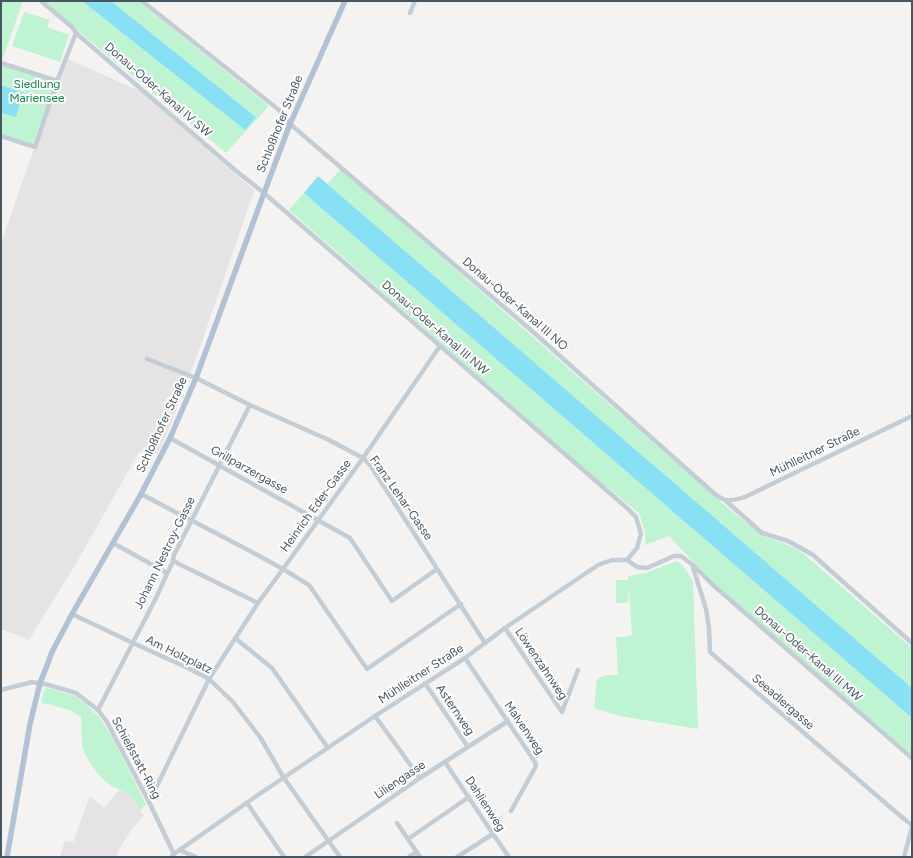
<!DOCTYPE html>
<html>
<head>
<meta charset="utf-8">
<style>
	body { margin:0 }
	#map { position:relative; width:913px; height:858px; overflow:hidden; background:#f5f2f2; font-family:Figtree,sans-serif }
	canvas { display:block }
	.frame { position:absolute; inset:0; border:2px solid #485662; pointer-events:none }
</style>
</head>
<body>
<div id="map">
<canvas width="913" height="858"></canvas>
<div class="frame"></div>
</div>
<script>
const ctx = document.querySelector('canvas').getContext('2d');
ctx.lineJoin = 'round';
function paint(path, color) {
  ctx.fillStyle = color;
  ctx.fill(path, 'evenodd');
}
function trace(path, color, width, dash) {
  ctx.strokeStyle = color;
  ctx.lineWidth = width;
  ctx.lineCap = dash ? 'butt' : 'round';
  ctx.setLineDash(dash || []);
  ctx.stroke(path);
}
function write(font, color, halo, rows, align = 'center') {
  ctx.font = font + ' Figtree,sans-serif';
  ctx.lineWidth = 4;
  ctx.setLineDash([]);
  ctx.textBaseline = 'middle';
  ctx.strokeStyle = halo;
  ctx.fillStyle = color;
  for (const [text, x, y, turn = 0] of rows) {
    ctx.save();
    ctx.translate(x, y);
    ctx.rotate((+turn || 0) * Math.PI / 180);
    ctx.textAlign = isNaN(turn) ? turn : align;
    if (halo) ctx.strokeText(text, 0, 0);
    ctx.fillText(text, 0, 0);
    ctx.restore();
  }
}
paint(new Path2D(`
	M66,58l74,33 115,100 -3,6 -54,156 -31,81 -10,20 -18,-2 -62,110 -48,78 -28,-11v-386z
	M119,790l9,4 5,5 3,7 8,9 -12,14 -10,15 -6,13h-56l5,-17 8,2 17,-46 14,12z`), '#e6e3e4');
paint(new Path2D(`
	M1,1h22l-20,57h-2z
	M44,1h38l163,129 11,-13 -145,-116h27l131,105 -43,47 -149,-123z
	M24,12l26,8 -3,7 22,8 -9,27 -48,-16z
	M1,65l54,18 -22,61 -32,-10v-21l15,4 7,-24 -22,-8z
	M341,169l387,339 35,28 25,9 10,5 7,5 107,93v40l-585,-504z
	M304,193l608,525v37l-198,-171 -45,-48 -24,9v-13l-6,-19 -45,-36 -305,-267z
	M676,561c9,4 12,13 17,21l5,147 -78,-13 -26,-8 3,-29 9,-4h12l-2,-38h9l7,-2 -3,-48 -1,16h-12v-23h12v-4l18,-3z
	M48,688l27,8 11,8 13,13 12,18 35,69 -6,7c-3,-5 -6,-11 -10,-15 -7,-6 -17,-8 -24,-14 -9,-8 -20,-23 -23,-34 -2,-8 -1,-23 -2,-31l-9,-6 -20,-6 -11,-2 3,-14z`), '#bff4d2');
paint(new Path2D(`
	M82,1h29l145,116 -11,13z
	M1,85l22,8 -7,24 -15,-4z
	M318,176l594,512v30l-608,-525z`), '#88e0f5');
trace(new Path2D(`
	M41,1l31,26 4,6 159,137 29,23 363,315 9,9 5,17 -4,14 -10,12
	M142,1l137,109 6,7 5,7 242,207 185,165 8,4 37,33 26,8 25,14 99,88
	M410,13l5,-12
	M1,63l56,18
	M1,136l34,11 22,-66 19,-48
	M147,359l49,19 54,27 79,35 34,18 7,7 115,178
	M170,438l180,100 42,63 45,-32
	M141,494l111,58 31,17 26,16 58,84 94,-65
	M725,500c8,1 13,-1 20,-3l167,-81
	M113,543l54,30
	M173,561l85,42
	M693,567l13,42 3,19 1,24 194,167 8,6
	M72,614l61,29 57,26 19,10 24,23 27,35 24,41 56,79
	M505,628l57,84 16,-42
	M235,638l37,30 56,80
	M465,658l70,104 1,4 -25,45
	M425,683l43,64
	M1,690l31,-8 13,2 31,9 22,17 9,12 42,80 25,52
	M98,710l57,-110 18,-39 1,-6 76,-150
	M375,716l45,62
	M445,762l48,72 16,23
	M149,802l60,-123 49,-76 25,-34 80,-111 77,-112
	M247,803l37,54
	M397,823l23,34
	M408,839l61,-42
	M179,850l17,7
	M171,857l3,-3 81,-57 120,-81 90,-58 40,-30 93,-63 14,-5h15l10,7 10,1 27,-12h7l12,9 20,20 199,173
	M305,857l115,-79 88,-57
	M409,857l8,-5
	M457,857l36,-23
	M904,857l8,-30`), '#c2cdd5', 4.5);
trace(new Path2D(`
	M7,857l23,-133 10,-41 6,-15 6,-16 20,-38 69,-120 29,-56 26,-60 68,-185 26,-69 55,-123`), '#b0c2d3', 5.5);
write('12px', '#0f8748', '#fff', [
	["Siedlung",37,84],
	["Mariensee",37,98]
]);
write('12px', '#485662', '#fff', [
	["Donau-Oder-Kanal IV SW",158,90,41],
	["Schloßhofer Straße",280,124,-68],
	["Donau-Oder-Kanal III NO",515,304,41],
	["Donau-Oder-Kanal III NW",435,328,41],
	["Schloßhofer Straße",162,425,-65],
	["Mühlleitner Straße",815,452,-26],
	["Grillparzergasse",249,470,29],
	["Franz Lehar-Gasse",401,498,55],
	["Heinrich Eder-Gasse",316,506,-54],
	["Johann Nestroy-Gasse",165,553,-64],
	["Donau-Oder-Kanal III MW",808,654,41],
	["Am Holzplatz",179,655,26],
	["Löwenzahnweg",541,664,56],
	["Mühlleitner Straße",421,674,-33],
	["Seeadlergasse",783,702,41],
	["Asternweg",455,710,56],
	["Malvenweg",524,728,56],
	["Schießstatt-Ring",136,758,62],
	["Liliengasse",400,780,-34],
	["Dahlienweg",485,804,57]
]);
</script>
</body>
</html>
